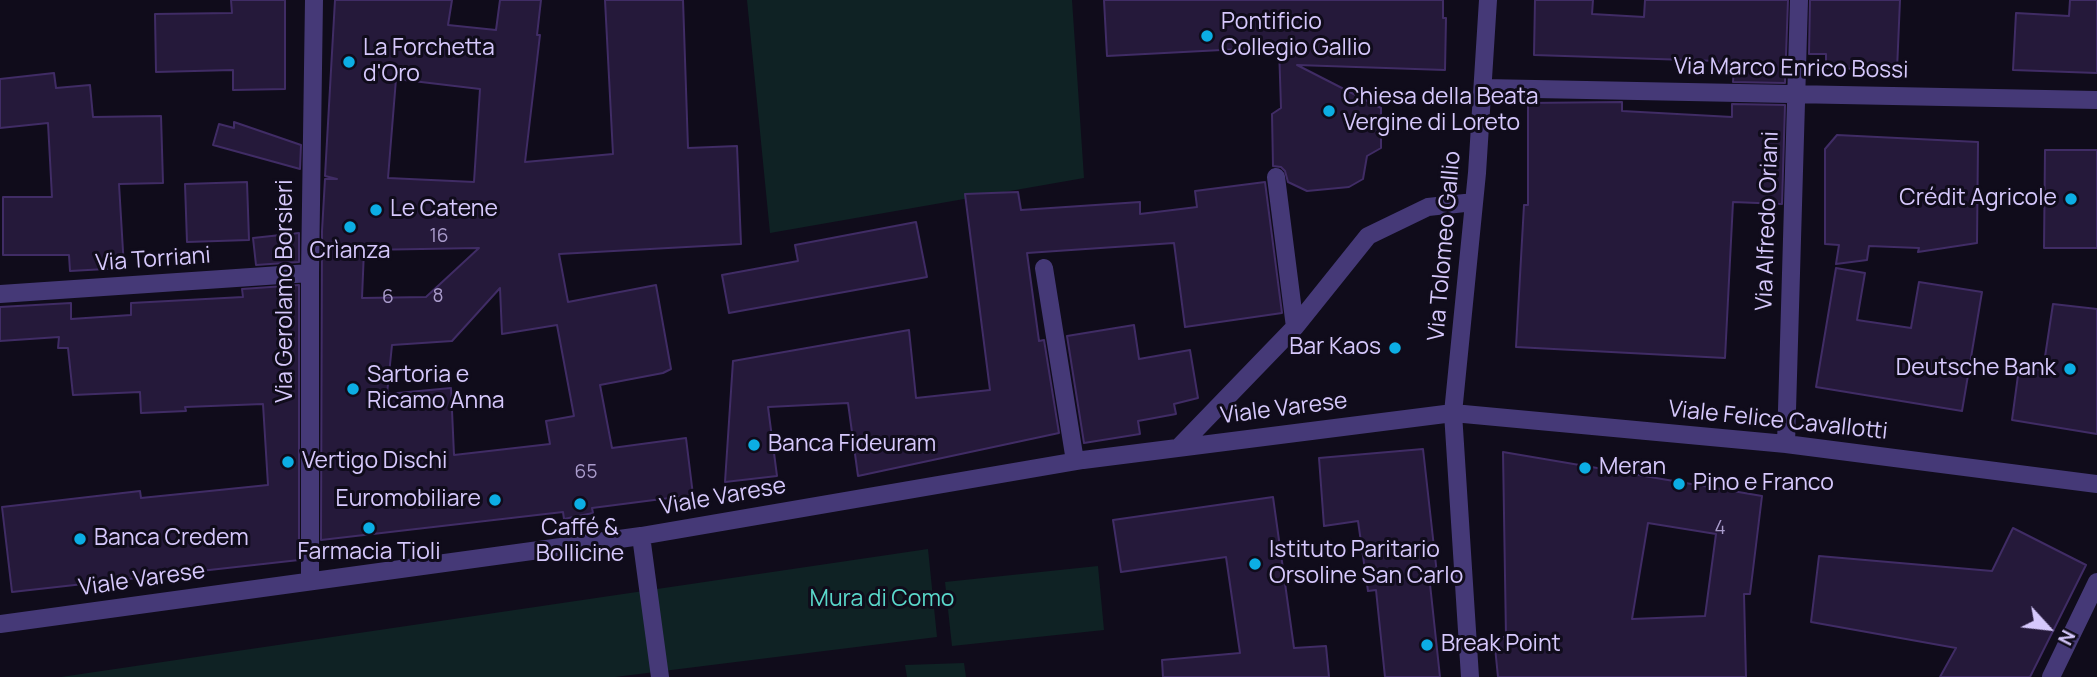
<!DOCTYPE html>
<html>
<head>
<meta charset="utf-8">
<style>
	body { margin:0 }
	#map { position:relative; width:2097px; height:677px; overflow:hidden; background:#100c1b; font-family:Manrope,sans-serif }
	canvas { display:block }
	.north { position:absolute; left:2013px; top:593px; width:70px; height:70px; -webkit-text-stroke:5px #100c1b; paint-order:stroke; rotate:117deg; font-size:19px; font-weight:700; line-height:28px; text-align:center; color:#d6c8fc }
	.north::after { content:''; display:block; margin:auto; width:24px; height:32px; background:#d6c8fc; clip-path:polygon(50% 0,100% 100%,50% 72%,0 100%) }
</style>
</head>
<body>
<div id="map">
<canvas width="2097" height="677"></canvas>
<div class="north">N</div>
</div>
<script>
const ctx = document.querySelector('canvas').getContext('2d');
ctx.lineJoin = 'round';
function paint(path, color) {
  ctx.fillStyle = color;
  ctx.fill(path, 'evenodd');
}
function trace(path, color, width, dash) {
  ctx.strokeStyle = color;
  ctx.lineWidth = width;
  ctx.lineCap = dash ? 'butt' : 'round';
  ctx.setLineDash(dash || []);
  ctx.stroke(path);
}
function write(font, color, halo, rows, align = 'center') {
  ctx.font = font + ' Manrope,sans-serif';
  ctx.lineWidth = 6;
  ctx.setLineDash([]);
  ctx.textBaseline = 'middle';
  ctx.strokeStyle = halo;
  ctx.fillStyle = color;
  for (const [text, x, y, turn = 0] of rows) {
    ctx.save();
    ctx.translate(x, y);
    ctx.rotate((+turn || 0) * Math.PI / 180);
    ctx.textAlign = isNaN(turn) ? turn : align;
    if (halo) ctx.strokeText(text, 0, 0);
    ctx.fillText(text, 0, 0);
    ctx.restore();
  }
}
paint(new Path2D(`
	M747,0h325l12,178 -314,55z
	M928,549l9,88 -322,40h-554z
	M1098,566l6,64 -152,16 -7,-64z
	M964,663l2,14h-59l-2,-12z`), '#0f2224');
const building = new Path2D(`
	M231,0h54v89l-52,1v-20l-77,2 -1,-58 77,-1z
	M335,0h117l-4,25 48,5 4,-30h41l-4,35h3l-15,127 88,-8 -8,-154h78l5,148 49,-2 4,98 -182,10 9,48 88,-17 15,84 -8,4 -63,12 12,63 74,-10 7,57 -101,13 1,5 -29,6 -1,-7 -242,28 1,-309 3,-52h12l-12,-3zM396,79l84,10 -6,93 -86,-4zM479,248l-53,49 -64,1 2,-48zM500,288l2,46 55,-9 17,91 -28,5 4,23 -96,11 -3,-67 -64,6 5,-49 60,-4z
	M1104,0h339v18h3l-1,52 -148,-5 84,43v40l-14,8 -4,23 -14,8 -42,4 -19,-9 -3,-11 -4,-4 -8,-1 -1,-52 9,-6 -2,-61 -172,9z
	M1535,0h58l-1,14 52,3 1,-17h143l-3,83 -52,-1 1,-15 -16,-1v-5l-184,-6z
	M1810,0h90l-3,70 -71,-2v-14h-17z
	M2070,0h27v73l-84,-3 3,-57 53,3z
	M54,73l2,15 34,-3 3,32 68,-1 2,67 -44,1 5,84 -54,3 -1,-16h-66v-58h49l-4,-74 -48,5v-49z
	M1622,102v9l110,6v-13l53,1 -3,99 -49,-2 -8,156 -209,-11 8,-142h4v-102z
	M234,122l67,23 -1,24 -87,-24 6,-21 15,4z
	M1837,135l141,7 -1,101 -59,9 1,-4 -50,-2 -2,14 -31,4 3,-19 -14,-1v-95z
	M2045,150h52v98h-53z
	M247,182l2,58 -62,2 -2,-58z
	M1265,182l17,131 -97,14 -11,-84 -147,10 12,88 5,-1 15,93 -201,43 -10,-73 -80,4 9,69 -52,6 8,-121 176,-31 7,68 74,-8 -25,-196 53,-2 3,18 119,-8v12l57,-7 -2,-16z
	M916,222l11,55 -198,36 -7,-38 76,-14 -3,-16z
	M299,233v29l-43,3 -3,-27z
	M1836,268l29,5 -8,47 54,8 8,-46 63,10 -20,119 -146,-24z
	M299,285v275l-287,32 -10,-85 138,-16 1,7 127,-13 -5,-81 -78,3 1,4 -45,2 -1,-21 -67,3 -5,-47h-10l1,-11 -59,4v-34l71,-4v16l60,-4v-12l112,-6 -1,-8z
	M2053,304l44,5v125l-85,-14 7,-52 24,2z
	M1134,325l5,34 51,-9 8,48 -24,6 2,10 -38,7 2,13 -56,9 -17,-107z
	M1423,449l15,134 -8,1 10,93h-55l-9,-87 -8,1 -10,-70 -34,5 -5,-68z
	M1503,452l259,44 -12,98h-6l2,83h-248l-4,-40h12zM1648,523l68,11 -11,82 -73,3z
	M1273,497l21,151 32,-2 3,31h-166l-1,-17 78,-7 -14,-96 -105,15 -8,-52z
	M2013,528l73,37 -56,112h-90l16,-29 -145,-26 8,-66 173,15z`);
paint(building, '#25193a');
trace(building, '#402c65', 2);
trace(new Path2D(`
	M1484,88l613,12
	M1044,268l31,193
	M0,294l310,-21
	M1295,327l73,-91 60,-29 46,-5
	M1786,444l13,-444
	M1179,447l116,-120 -19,-150
	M641,536l19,141
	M310,581v-308l4,-273
	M0,624l641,-88 442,-76 370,-47 333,31 311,40
	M1470,677l-17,-264 24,-240 11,-173
	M2051,677l46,-95`), '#453977', 18);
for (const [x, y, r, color] of [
	[1207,36,7,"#0caee4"],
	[349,62,7,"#0caee4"],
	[1329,111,7,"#0caee4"],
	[2071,199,7,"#0caee4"],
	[376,210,7,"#0caee4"],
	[350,227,7,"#0caee4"],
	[1395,348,7,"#0caee4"],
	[2070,369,7,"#0caee4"],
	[353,389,7,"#0caee4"],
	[754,445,7,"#0caee4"],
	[288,462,7,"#0caee4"],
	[1585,468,7,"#0caee4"],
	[1679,484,7,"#0caee4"],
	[495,500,7,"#0caee4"],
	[580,504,7,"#0caee4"],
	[369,528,7,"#0caee4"],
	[80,539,7,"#0caee4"],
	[1255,564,7,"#0caee4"],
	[1427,645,7,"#0caee4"]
]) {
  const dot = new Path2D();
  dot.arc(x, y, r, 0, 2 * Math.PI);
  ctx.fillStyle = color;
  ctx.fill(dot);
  trace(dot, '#100c1b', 2.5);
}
write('19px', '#aa9ccc', null, [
	["16",439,237],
	["8",438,297],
	["6",388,298],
	["65",586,473],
	["4",1720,529]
]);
write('23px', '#d6c8fc', '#100c1b', [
	["Pontificio",1221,23],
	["Collegio Gallio",1221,49],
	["La Forchetta",363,49],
	["d'Oro",363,75],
	["Chiesa della Beata",1343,98],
	["Vergine di Loreto",1343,124],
	["Crédit Agricole",2057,199,"right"],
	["Le Catene",390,210],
	["Crìanza",350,252,"center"],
	["Bar Kaos",1381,348,"right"],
	["Deutsche Bank",2056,369,"right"],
	["Sartoria e",367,376],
	["Ricamo Anna",367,402],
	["Banca Fideuram",768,445],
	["Vertigo Dischi",302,462],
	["Meran",1599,468],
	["Pino e Franco",1693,484],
	["Euromobiliare",481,500,"right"],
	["Caffé &",580,529,"center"],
	["Bollicine",580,555,"center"],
	["Banca Credem",94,539],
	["Istituto Paritario",1269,551],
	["Orsoline San Carlo",1269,577],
	["Farmacia Tioli",369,553,"center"],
	["Break Point",1441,645]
], 'left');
write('23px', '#d6c8fc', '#100c1b', [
	["Via Marco Enrico Bossi",1791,69,1],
	["Via Alfredo Oriani",1768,221,-88],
	["Via Tolomeo Gallio",1445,246,-85],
	["Via Torriani",153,260,-4],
	["Via Gerolamo Borsieri",286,291,-90],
	["Viale Varese",1284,409,-7],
	["Viale Felice Cavallotti",1778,421,6],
	["Viale Varese",723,497,-10],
	["Viale Varese",142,580,-8]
]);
write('23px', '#5ad7ca', '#100c1b', [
	["Mura di Como",882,600]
]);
</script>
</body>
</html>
